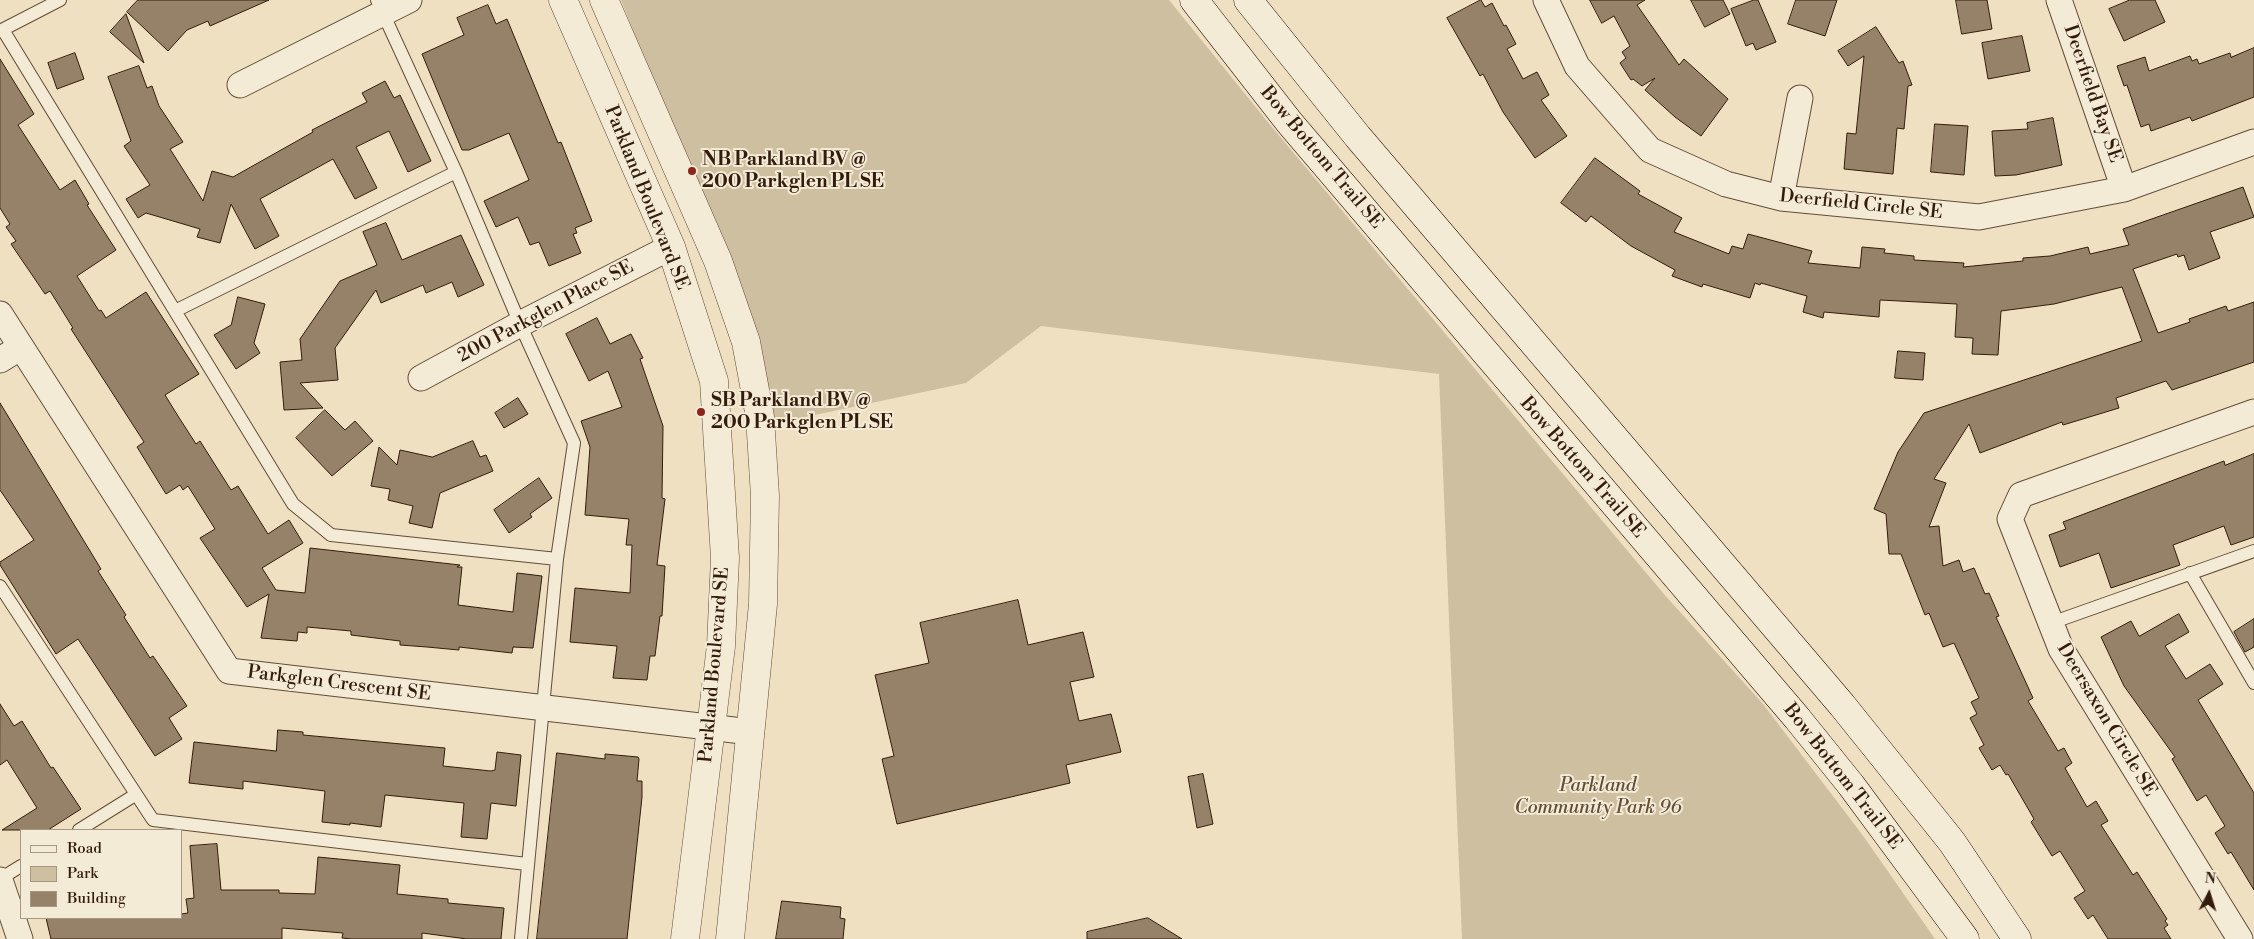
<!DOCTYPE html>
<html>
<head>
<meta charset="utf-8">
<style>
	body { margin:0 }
	#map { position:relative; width:2254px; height:939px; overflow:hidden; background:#eee0c0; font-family:"Libre Bodoni",serif }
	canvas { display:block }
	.legend { position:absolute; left:20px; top:829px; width:162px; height:90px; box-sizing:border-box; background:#f4ebd6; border:1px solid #a79885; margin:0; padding:6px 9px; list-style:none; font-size:15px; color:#341c0b }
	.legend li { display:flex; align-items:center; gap:10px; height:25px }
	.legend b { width:25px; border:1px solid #a79885 }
	.north { position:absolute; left:2184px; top:869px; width:50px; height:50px; -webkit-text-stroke:4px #f4ebd6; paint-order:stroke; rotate:5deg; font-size:14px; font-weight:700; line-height:20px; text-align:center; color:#341c0b }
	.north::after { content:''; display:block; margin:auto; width:18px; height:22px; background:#341c0b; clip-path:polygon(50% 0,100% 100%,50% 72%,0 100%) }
</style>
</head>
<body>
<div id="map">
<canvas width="2254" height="939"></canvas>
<ul class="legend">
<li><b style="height:6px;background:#f4ebd6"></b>Road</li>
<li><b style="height:14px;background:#cebfa1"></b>Park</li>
<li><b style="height:14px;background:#958269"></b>Building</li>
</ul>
<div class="north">N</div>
</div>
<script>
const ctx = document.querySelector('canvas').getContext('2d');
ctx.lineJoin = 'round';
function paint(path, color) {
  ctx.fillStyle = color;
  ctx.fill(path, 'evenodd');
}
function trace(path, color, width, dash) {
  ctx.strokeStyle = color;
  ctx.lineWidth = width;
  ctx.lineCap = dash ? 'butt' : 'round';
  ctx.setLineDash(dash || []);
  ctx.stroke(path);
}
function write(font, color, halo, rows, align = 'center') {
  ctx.font = font + ' "Libre Bodoni",serif';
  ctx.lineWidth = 4;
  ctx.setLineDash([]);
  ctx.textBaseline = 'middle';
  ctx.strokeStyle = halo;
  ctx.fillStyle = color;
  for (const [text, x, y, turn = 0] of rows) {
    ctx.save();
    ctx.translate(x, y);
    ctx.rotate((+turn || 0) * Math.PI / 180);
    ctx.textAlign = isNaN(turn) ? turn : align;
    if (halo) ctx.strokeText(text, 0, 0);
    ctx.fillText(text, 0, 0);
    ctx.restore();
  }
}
paint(new Path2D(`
	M621,0h548l102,126 392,467 100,111 101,133 71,102h-473l-23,-565 -398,-48 -75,57 -194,41 -45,-157z`), '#cebfa1');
const building = new Path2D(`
	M138,0h131l-59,26 -2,-5 -21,9 -19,21 -41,-39z
	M1481,0l4,7 7,-4 12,23 2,-1 10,19 -9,5 16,30 14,-7 12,23 -8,5 26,36 -32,22 -32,-46 -20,-38 -3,2 -33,-58z
	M1590,0h55l-8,5 42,60 5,-6 44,40 -27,37 -26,-19 -30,-27 10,-12 -13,8 -9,-7 -2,1 -11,-17 6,-5 -4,-6 8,-6 -16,-30 -12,7z
	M1691,0h32l7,14 -25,13z
	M1754,0h4l18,42 -20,8 -3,-7 -7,3 -15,-37z
	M1796,0h41l-12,36 -37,-12z
	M1956,0h31l5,29 -30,5z
	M2130,0h25l10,22 -41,19 -15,-32z
	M488,5l8,19 11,-5 51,124 3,-1 31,79 -17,7 2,5 -4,1 8,19 -32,13 -10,-24 -9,3 -12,-28 -22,10 -12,-26 45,-21 -20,-47 -40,17h-7l-40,-96 42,-19 -7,-17z
	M126,14l18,49 -34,-31z
	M1876,27l23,36 4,-2 9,24 -4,1 -4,43 -7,-1 -4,46 -49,-5 3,-36 9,1 8,-78 -16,10 -10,-15z
	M2022,36l8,35 -42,8 -6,-36z
	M2254,48v49l-62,24 -2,-4 -39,14 -2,-7 -8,3 -14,-42 -3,1 -7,-20 28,-9 4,14 41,-15 2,5 5,-2 2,5 31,-11 1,4z
	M75,53l9,26 -27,10 -9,-26z
	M0,59l34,55 -16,11 42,65 15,-10 14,24 -2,1 29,45 -39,26 22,35 2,-1 5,8 40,-26 53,82 -34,21 13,21 18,28 4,-3 31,49 7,-4 30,48 21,-14 14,23 -41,25 14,22 29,3 5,-45 150,17 -3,2h5l-4,38 55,7 4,-39 25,3 -9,72 -20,-1 -1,6 -53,-6v3l-32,-3 -27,-2v-4l-49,-6v-4l-44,-4v6l-9,-1 -1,9 -36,-3 8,-44 -22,13 -47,-69 15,-9 -27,-43 -5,4 -3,-5 -14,9 -29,-47 7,-5 -73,-113 2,-1 -23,-37 -5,3 -34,-50 5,-3 -10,-14 4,-3 -10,-16z
	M139,66l8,22 5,-2 7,20 24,36 -13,7 33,52 9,-30 21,6 80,-45 -1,-2 55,-28 -5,-9 23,-12 9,17 6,-3 31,66 -23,11 -19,-41 -33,16 21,41 -22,11 -22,-40 -73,40 19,37 -24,13 -24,-45 -11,39 -23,-6 3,-8 -54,-16 -8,5 -12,-19 24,-14 -26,-39 7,-5 -23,-64z
	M2053,118l9,47 -46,10 -21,1 -3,-45 36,-2 -1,-6z
	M1935,124l33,2 -4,49 -33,-3z
	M1595,158l45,33 -2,3 44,24 -8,14 55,22 3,-8 11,3 5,-15 64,17 -4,12 52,5 2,-21 23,2 -1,4 30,3v4l50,3 -1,4 60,-6v-3l27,-2 38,-9 2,7 39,-9 -6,-16 120,-42 11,30 -44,15 10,26 -31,12 -5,-15 -6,2 -1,-3 -44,15 25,64 32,-11 -1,-3 37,-13 2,5 26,-9v60l-82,28 -6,-9 -50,17 3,10 -56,17 -1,-3 -82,31 -11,-29 -35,55 12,4 -17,44 10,-1 4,40 16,-6 4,12 11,-4 11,26 4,-1 10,23 -3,1 37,81 -5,3 30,50 6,-3 8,15 -7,5 22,39 9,-6 12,20 -7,4 32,50 4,-3 30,47 -2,2 3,4 -4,3 7,11h-63l-15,-24 -5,4 -14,-21 11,-7 -25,-40 -8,5 -21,-34 3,-3 -26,-45 -2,1 -6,-10 -8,5 -13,-22 5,-3 -14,-27 7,-4 -6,-12 8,-4 -25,-55 -11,4 -14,-34 -4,2 -24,-61h-12l-3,-40 -12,-5 24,-57 26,-39 218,-72 -20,-54 -68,17 -53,7 -3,44 -26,-1 1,-16 -18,-1 2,-33 -77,-4 -1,17 -55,-5 -1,6 -20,-6 4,-16 -46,-13 -1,2 -5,-2 -5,15 -47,-14 -1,3 -30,-11 3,-6 -44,-24 -40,-30 -5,6 -25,-19z
	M386,223l16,37 59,-25 23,50 -26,12 -6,-15 -26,11 -3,-8 -42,18 -5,-13 -41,58 3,32 -38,3 23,25 -39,2 -4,-48 22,-2 -2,-21 40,-58 37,-16 -14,-33z
	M238,297l27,7 -11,39 6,10 -24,16 -22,-34 17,-10z
	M597,318l13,26 21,-10 12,24 -3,1 23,67 -1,72 3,1 -8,66 8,1 -3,50h-2l-5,40h-5l-3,24 -34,-2 4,-32 -47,-4 5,-54 55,5 2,-48h-6l3,-26 -44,-4 5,-68 -9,-26 41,-14 -14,-36 -19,10 -23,-47z
	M1898,351l27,2 -2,27 -28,-2z
	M518,398l10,16 -24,14 -9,-15z
	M0,403l101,166 -3,2 28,44 -2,2 26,41 3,-2 34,50 -18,12 13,21 -27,17 -77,-117 -22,15 -56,-89v-3l34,-22 -34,-50z
	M325,410l20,20 10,-9 18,20 -41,35 -36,-38z
	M473,441l7,16 6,-2 7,16 -53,22 -8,35 -23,-5 4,-17 -25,-6 2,-11 -19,-3 8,-39 18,18 3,-15 32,7z
	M2254,454v83l-23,8 -7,-19 -51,19 7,20 -69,23 -12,-35 -39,14 -11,-32 17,-6 -3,-7 161,-61 1,4z
	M539,478l13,20 -22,16 2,3 -23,16 -15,-23z
	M1018,600l10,45 55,-13 11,45 -24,5 9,39 32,-7 10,38 -55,13 4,18 -173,41 -15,-65 12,-3 -19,-81 54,-12 -9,-40z
	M2179,614l10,18 -24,14 21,33 24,-15 13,20 -25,16 56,93v97l-23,-38 -3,2 -13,-21 10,-7 -19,-31 -9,6 -25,-42 3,-2 -51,-71 -23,-49 30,-16 8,15z
	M2254,619v28l-9,5 -11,-20z
	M0,704l14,22 8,-5 29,47 2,-1 28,42 -33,21h-46l35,-22 -30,-48 -7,5z
	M278,730l25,2v3l142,13 -2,18 48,5 4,-1 2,-18 24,3 -5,51 -25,-3 -4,36 -26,-2 3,-34 -79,-8 -4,32 -31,-4v2l-28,-3 3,-31 -82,-10v8l-54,-6 5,-41 82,9z
	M557,753l48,6v-5l33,3 1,2 -2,22h5v16l-15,142h-90z
	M1203,774l10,50 -16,4 -9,-51z
	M217,844l4,46h58v3l36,1 3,-37 82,8 -3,29 51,5v4l56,5 -3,31h-34l-45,-6v6h-70l-10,-1 1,-5 -61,-5v11h-231l-5,-21h135v-4l7,-1 -2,-14 8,-1 -4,-52z
	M782,901l59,6 -1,11 5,1 -2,20h-67z
	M1148,918l34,21h-95v-7z`);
paint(building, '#958269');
trace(building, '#341c0b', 1);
const service = new Path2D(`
	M377,0l79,172 64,152 54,119 -17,116 -36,380
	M3,30l290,474 38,31 226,24
	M0,31l60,-31
	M175,311l281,-139
	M2190,573l64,110
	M0,586l153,234 374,44
	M2051,623l203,-72
	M79,830l56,-35
	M0,879l21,-13`);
const minor = new Path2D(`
	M1546,0l31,66 73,84 76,34 55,14 198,19 145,-28 130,-47
	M2059,0l65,189
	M240,85l169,-85
	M1781,198l19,-100
	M0,314l229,357 522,61
	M0,360l21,-13
	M421,378l99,-54 151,-77
	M0,880l20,59
	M2240,939l-179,-290 -51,-130 11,-24 233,-83`);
const tertiary = new Path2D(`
	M563,0l108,247 43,134 11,177 -4,88 -36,293
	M604,0l114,261 28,81 14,75 5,79 -2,108 -33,335`);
const secondary = new Path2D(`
	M1194,0l95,122 508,596 54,67 114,154
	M1248,0l110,137 484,568 110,137 65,97`);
trace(service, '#624d38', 14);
trace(minor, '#624d38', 27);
trace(tertiary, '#624d38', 29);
trace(secondary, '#341c0b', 29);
trace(service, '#f4ebd6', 12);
trace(minor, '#f4ebd6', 25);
trace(tertiary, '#f4ebd6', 28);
trace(secondary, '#f4ebd6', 28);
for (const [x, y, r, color] of [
	[692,171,5,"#8f2418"],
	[701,412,5,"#8f2418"]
]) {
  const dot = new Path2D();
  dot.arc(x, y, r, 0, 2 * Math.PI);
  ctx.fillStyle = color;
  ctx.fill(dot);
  trace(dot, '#f4ebd6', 2);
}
write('19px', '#341c0b', '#f4ebd6', [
	["Deerfield Bay SE",2092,94,71],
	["Bow Bottom Trail SE",1321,158,50],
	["Parkland Boulevard SE",646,198,68],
	["Deerfield Circle SE",1861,205,6],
	["200 Parkglen Place SE",546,312,-28],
	["Bow Bottom Trail SE",1582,468,49],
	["Parkland Boulevard SE",715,665,-85],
	["Parkglen Crescent SE",339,684,7],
	["Deersaxon Circle SE",2106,720,59],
	["Bow Bottom Trail SE",1842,777,52]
]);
write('bold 19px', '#341c0b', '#f4ebd6', [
	["NB Parkland BV @",702,160],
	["200 Parkglen PL SE",702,182],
	["SB Parkland BV @",711,401],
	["200 Parkglen PL SE",711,423]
], 'left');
write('italic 19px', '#624d38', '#f4ebd6', [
	["Parkland",1598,786],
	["Community Park 96",1598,808]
]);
</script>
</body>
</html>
